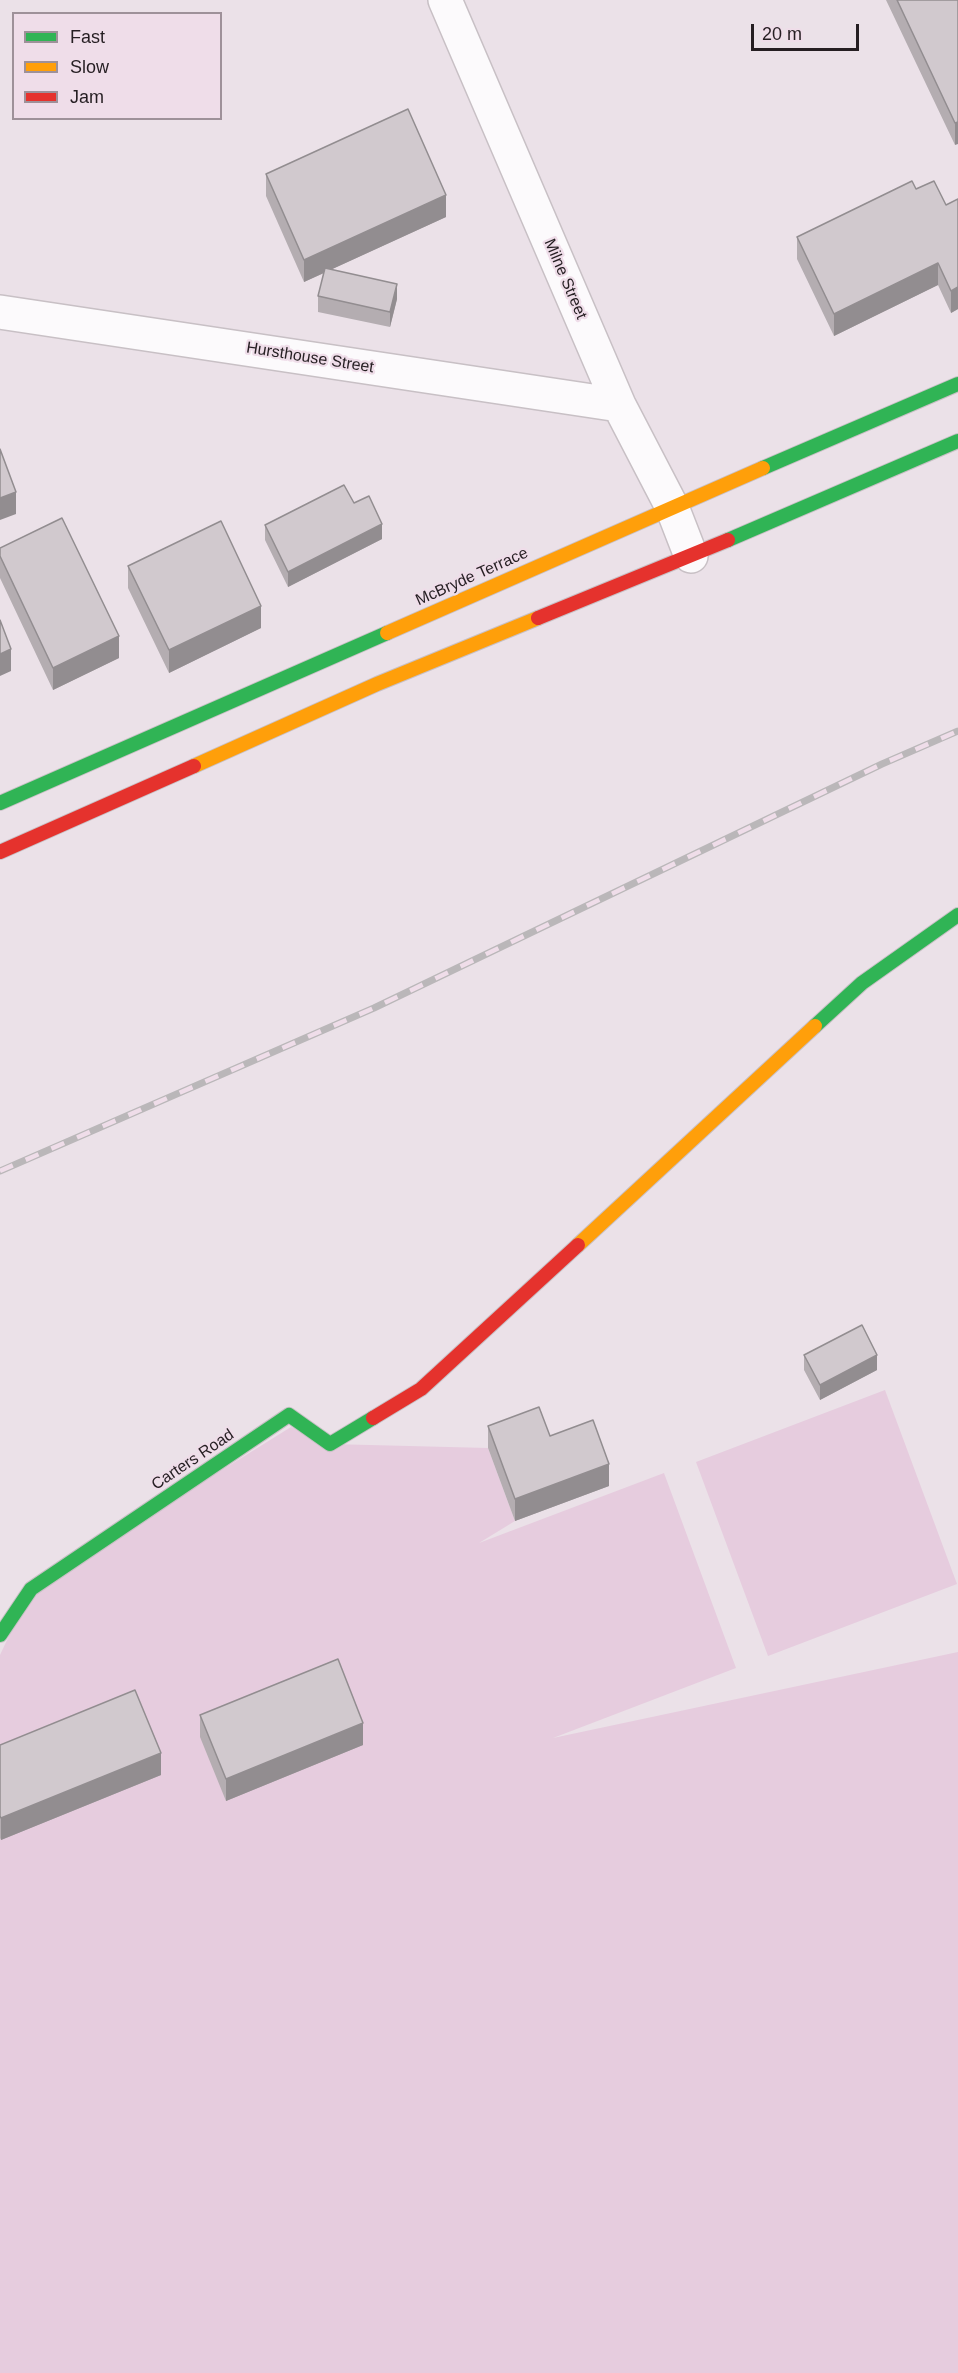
<!DOCTYPE html>
<html>
<head>
<meta charset="utf-8">
<style>
	body { margin:0 }
	#map { position:relative; width:958px; height:2373px; overflow:hidden; background:#ebe1e8; font-family:Arial,sans-serif }
	canvas { display:block }
	.legend { position:absolute; left:12px; top:12px; width:210px; height:108px; box-sizing:border-box; background:#efdde9; border:2px solid #9e9199; margin:0; padding:8px 10px; list-style:none; font-size:18px; color:#251e22 }
	.legend li { display:flex; align-items:center; gap:12px; height:30px }
	.legend b { width:30px; border:2px solid #9e9199 }
	.scale { position:absolute; left:751px; top:24px; width:108px; height:27px; box-sizing:border-box; border:3px solid #251e22; border-top:0; padding-left:8px; font-size:18px; line-height:21px; white-space:nowrap; color:#251e22; -webkit-text-stroke:4px #efdde9; paint-order:stroke }
</style>
</head>
<body>
<div id="map">
<canvas width="958" height="2373"></canvas>
<ul class="legend">
<li><b style="height:8px;background:#30b455"></b>Fast</li>
<li><b style="height:8px;background:#ff9f0a"></b>Slow</li>
<li><b style="height:8px;background:#e5322d"></b>Jam</li>
</ul>
<div class="scale">20 m</div>
</div>
<script>
const ctx = document.querySelector('canvas').getContext('2d');
ctx.lineJoin = 'round';
function paint(path, color) {
  ctx.fillStyle = color;
  ctx.fill(path, 'evenodd');
}
function trace(path, color, width, dash) {
  ctx.strokeStyle = color;
  ctx.lineWidth = width;
  ctx.lineCap = dash ? 'butt' : 'round';
  ctx.setLineDash(dash || []);
  ctx.stroke(path);
}
function write(font, color, halo, rows, align = 'center') {
  ctx.font = font + ' Arial,sans-serif';
  ctx.lineWidth = 4.5;
  ctx.setLineDash([]);
  ctx.textBaseline = 'middle';
  ctx.strokeStyle = halo;
  ctx.fillStyle = color;
  for (const [text, x, y, turn = 0] of rows) {
    ctx.save();
    ctx.translate(x, y);
    ctx.rotate((+turn || 0) * Math.PI / 180);
    ctx.textAlign = isNaN(turn) ? turn : align;
    if (halo) ctx.strokeText(text, 0, 0);
    ctx.fillText(text, 0, 0);
    ctx.restore();
  }
}
paint(new Path2D(`
	M885,1390l72,194 -189,72 -72,-194z
	M291,1427l39,17 158,4 27,73 -36,22 185,-70 72,195 -183,70 405,-86v721h-958v-718l31,-66z`), '#e6ccde');
const street = new Path2D(`
	M445,0l174,405 53,102 19,49
	M0,312l619,93`);
const fast = new Path2D(`
	M763,468l195,-84
	M728,540l230,-99
	M0,803l387,-170
	M815,1026l47,-43 96,-68
	M0,1635l31,-46 258,-174 41,29 43,-26`);
const slow = new Path2D(`
	M387,633l376,-165
	M194,766l183,-82 161,-66
	M578,1245l237,-219`);
const jam = new Path2D(`
	M538,618l190,-78
	M0,852l194,-86
	M373,1418l48,-29 157,-144`);
trace(street, '#c8c0c5', 36);
trace(fast, '#c8c0c5', 16);
trace(slow, '#c8c0c5', 16);
trace(jam, '#c8c0c5', 16);
trace(street, '#fcfafc', 33);
trace(fast, '#30b455', 14);
trace(slow, '#ff9f0a', 14);
trace(jam, '#e5322d', 14);
const rail = new Path2D(`
	M0,1171l374,-163 508,-244 76,-33`);
trace(rail, '#bab7b9', 7);
trace(rail, '#efdde9', 4.5, [14]);
paint(new Path2D(`
	M886,0h72l-3,145z
	M266,174l180,43 -116,53 67,29 -7,28 -72,-15v-16l6,-23 -20,9 -38,-86z
	M916,189l30,16 12,-6v110l-7,4 -13,-28 -104,51 -37,-77v-22z
	M354,503l28,36 -94,48 -23,-47v-15z
	M0,548l119,110 -66,32 -53,-112z
	M128,566l133,62 -92,45 -41,-85z
	M804,1355l73,15 -57,30 -16,-30z
	M488,1426l62,10 59,50 -94,35 -27,-73z
	M200,1715l163,30 -137,56 -26,-64z
	M0,1745l161,30 -160,65 -1,-2z`), '#b4adb1');
paint(new Path2D(`
	M958,122v22l-3,1v-22z
	M446,195v22l-142,65v-22z
	M938,263v22l-104,51v-22z
	M397,284v15l-7,28v-15z
	M958,287v22l-7,4v-22z
	M16,492v22l-16,6v-22z
	M382,524v15l-94,48v-15z
	M261,606v22l-92,45v-23z
	M119,636v22l-66,32v-22z
	M11,649v22l-11,5v-22z
	M877,1355v15l-57,30v-15z
	M609,1464v22l-94,35v-22z
	M363,1723v22l-137,56v-22z
	M161,1753v22l-160,65v-22z`), '#928d90');
const building = new Path2D(`
	M897,0h61v122l-3,1z
	M408,109l38,86 -142,65 -38,-86z
	M912,181l4,8 18,-8 12,24 12,-6v88l-7,4 -13,-28 -104,51 -37,-77z
	M325,268l72,16 -7,28 -72,-16z
	M0,449l16,43 -16,6z
	M344,485l10,18 15,-7 13,28 -94,48 -23,-47z
	M62,518l57,118 -66,32 -53,-112v-8z
	M221,521l40,85 -92,44 -41,-84z
	M0,620l11,29 -11,5z
	M862,1325l15,30 -57,30 -16,-30z
	M539,1407l11,29 43,-16 16,44 -94,35 -27,-73z
	M338,1659l25,64 -137,56 -26,-64z
	M135,1690l26,63 -160,65 -1,-2v-71z`);
paint(building, '#d1c9ce');
trace(building, '#928d90', 1.5);
write('16px', '#251e22', '#efdde9', [
	["Milne Street",565,279,67],
	["Hursthouse Street",310,358,9],
	["McBryde Terrace",472,577,-24],
	["Carters Road",193,1460,-34]
]);
</script>
</body>
</html>
